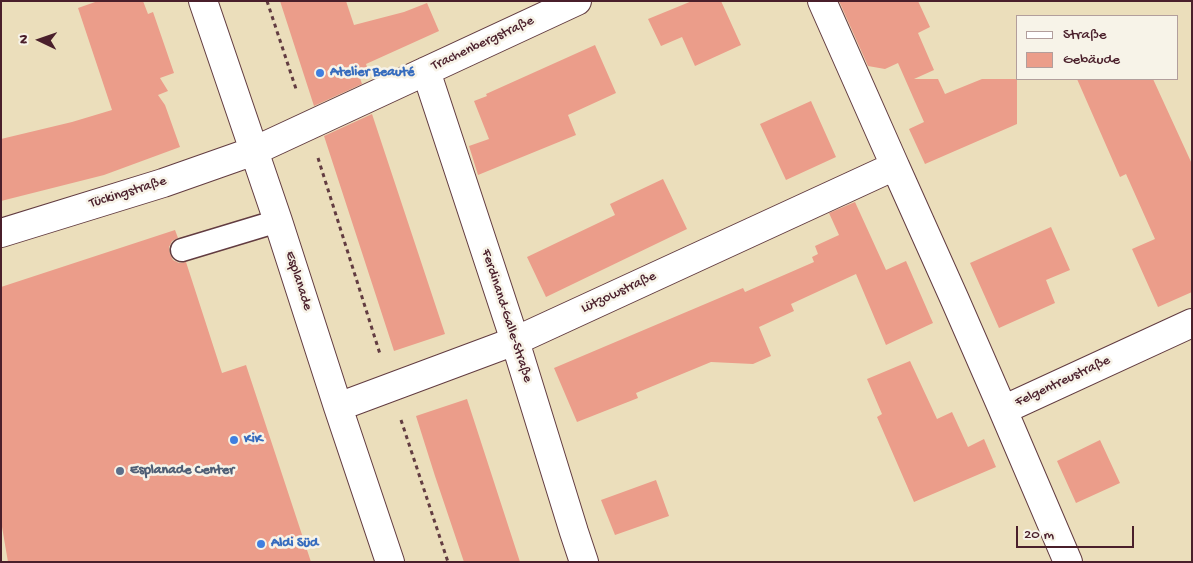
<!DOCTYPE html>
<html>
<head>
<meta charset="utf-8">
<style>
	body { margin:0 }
	#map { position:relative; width:1193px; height:563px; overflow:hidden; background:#ebdebb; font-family:"Gochi Hand",sans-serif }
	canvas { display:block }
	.frame { position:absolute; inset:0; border:2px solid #4a1f2b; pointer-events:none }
	.legend { position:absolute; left:1016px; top:15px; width:162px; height:65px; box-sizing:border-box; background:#f7f3e8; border:1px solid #b29e9c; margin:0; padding:6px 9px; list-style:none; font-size:15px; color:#4a1f2b }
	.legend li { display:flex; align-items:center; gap:10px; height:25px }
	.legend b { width:25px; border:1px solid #b29e9c }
	.north { position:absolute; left:15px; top:15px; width:50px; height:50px; -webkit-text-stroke:4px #f7f3e8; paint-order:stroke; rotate:273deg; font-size:14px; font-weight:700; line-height:20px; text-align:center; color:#4a1f2b }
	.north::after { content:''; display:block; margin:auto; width:18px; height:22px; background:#4a1f2b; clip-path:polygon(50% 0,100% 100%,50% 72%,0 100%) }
	.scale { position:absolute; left:1016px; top:526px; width:118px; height:22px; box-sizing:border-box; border:2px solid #4a1f2b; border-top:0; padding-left:6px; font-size:15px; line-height:18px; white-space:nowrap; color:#4a1f2b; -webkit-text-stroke:4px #f7f3e8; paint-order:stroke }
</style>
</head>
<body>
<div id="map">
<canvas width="1193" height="563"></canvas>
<div class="frame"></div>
<ul class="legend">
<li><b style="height:6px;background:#fff"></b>Straße</li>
<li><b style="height:14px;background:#eb9d8a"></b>Gebäude</li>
</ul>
<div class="north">N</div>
<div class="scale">20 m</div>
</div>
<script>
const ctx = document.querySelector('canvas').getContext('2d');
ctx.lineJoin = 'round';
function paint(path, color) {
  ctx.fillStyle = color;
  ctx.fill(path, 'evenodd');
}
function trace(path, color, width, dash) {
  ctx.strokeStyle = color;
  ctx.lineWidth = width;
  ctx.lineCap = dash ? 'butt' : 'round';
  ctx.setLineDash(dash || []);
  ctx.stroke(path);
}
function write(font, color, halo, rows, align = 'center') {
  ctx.font = font + ' "Gochi Hand",sans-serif';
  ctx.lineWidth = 5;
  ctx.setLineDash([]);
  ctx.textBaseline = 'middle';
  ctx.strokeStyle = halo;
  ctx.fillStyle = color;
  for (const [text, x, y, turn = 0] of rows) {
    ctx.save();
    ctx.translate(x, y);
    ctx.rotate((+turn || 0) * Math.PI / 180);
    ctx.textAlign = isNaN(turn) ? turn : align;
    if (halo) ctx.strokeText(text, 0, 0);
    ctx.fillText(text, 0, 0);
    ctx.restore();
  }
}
paint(new Path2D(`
	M98,1h45l5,13 5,-2 21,61 -14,5 8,13 -10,4 7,10 15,42 -76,28 -103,26v-62l71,-17 40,-12 -34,-102z
	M280,1h66l8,24 50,-13 23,-9 12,28 -73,33 4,11 -10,3 2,6 -48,22z
	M692,1h29l20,44 -46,21 -13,-29 -21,9 -13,-27z
	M839,1h79l12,26 -12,6 16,37 -20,9h24l7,15 37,-15h35v45l-92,40 -16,-35 15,-7 -26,-59 -13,6 -17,-3z
	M595,45l21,48 -48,22 8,20 -98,40 -9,-29 20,-7 -15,-38 13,-5 -1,-2z
	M1077,79h76l39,85v128l-34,15 -26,-58 23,-10 -29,-65 -6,3z
	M811,101l25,56 -50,23 -26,-56z
	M372,114l73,220 -51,17 -70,-215z
	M663,179l24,50 -141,68 -19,-40 88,-42 -5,-11z
	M855,202l31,68 20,-9 27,62 -47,22 -30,-71 -65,30 3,7 -35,16 12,29 -18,8 -42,-2 -75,31 2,5 -61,24 -23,-54 189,-80 2,4 69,-30 -2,-5 6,-3 -3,-8 24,-11 -10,-22z
	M1051,227l19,43 -24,10 9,23 -56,25 -29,-65z
	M175,230l3,8 -6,3 -3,6 1,7 3,6 6,3 7,-1 36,111 24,-8 65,197h-303l-7,-41v-234z
	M910,361l27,58 15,-7 16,35 16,-8 12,28 -82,35 -37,-85 5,-3 -15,-35z
	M467,399l53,163h-56l-29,-86 -19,-60z
	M1100,440l20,43 -44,20 -19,-42z
	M656,480l13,36 -54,19 -14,-35z`), '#eb9d8a');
const service = new Path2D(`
	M182,250l96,-29`);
const minor = new Path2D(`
	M203,1l75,220 60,186 52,155
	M822,1l73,165
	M426,71l89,270 59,191 10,30
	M1,233l162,-50 91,-32 323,-150
	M338,407l177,-66 380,-175 60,134 48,110
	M1068,562l-65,-152 189,-87`);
trace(service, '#623c41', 25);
trace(minor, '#623c41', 30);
trace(new Path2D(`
	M267,1l30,91
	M318,158l62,196
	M401,420l47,142`), '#623c41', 3, [4, 4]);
trace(service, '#fff', 22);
trace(minor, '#fff', 28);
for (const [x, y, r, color] of [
	[320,73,5,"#3f7fe0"],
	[234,440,5,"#3f7fe0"],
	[120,471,5,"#5c6f8a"],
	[261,544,5,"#3f7fe0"]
]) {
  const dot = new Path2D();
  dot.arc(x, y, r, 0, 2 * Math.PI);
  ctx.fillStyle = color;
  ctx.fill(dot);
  trace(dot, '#f7f3e8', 2);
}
write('14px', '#4a1f2b', '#f7f3e8', [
	["Trachenbergstraße",483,44,-25],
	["Tückingstraße",128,193,-17],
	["Esplanade",298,281,72],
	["Lützowstraße",619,293,-25],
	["Ferdinand-Galle-Straße",506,316,72],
	["Felgentreustraße",1063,382,-25]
]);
write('bold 14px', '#366cbe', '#f7f3e8', [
	["Atelier Beauté",330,73],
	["KiK",244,440],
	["Aldi Süd",271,544]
], 'left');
write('bold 14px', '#4e5e75', '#f7f3e8', [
	["Esplanade Center",130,471]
], 'left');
</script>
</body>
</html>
